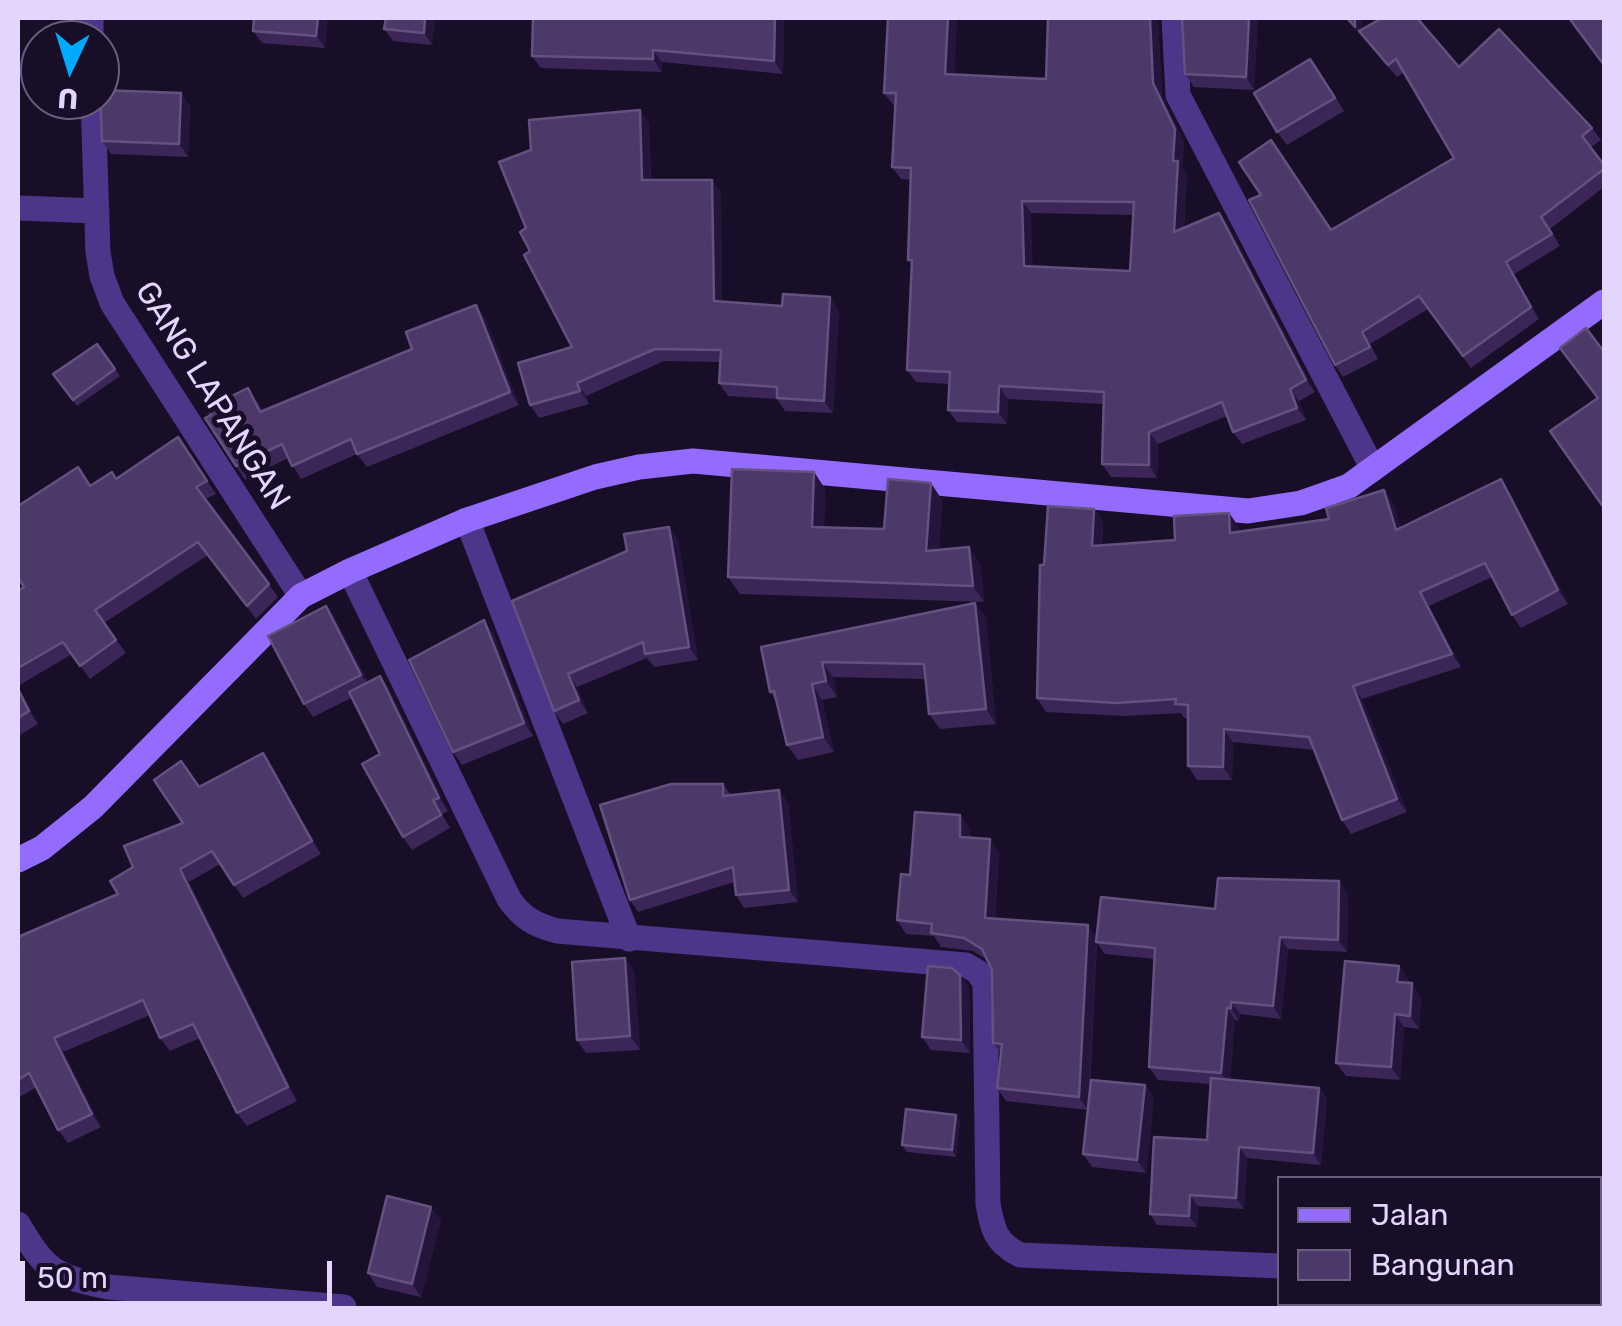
<!DOCTYPE html>
<html>
<head>
<meta charset="utf-8">
<style>
	body { margin:0 }
	#map { position:relative; width:1622px; height:1326px; overflow:hidden; background:#180e28; font-family:Rubik,sans-serif }
	canvas { display:block }
	.frame { position:absolute; inset:0; border:20px solid #e4d5ff; pointer-events:none }
	.legend { position:absolute; left:1277px; top:1176px; width:325px; height:130px; box-sizing:border-box; background:#180e28; border:2px solid #6a5e7e; margin:0; padding:12px 18px; list-style:none; font-size:30px; color:#e4d5ff }
	.legend li { display:flex; align-items:center; gap:20px; height:50px }
	.legend b { width:50px; border:2px solid #6a5e7e }
	.north { position:absolute; left:20px; top:20px; width:100px; height:100px; box-sizing:border-box; background:#180e28; border:2px solid #6a5e7e; border-radius:50%; rotate:184deg; font-size:28px; font-weight:700; line-height:40px; text-align:center; color:#e4d5ff }
	.north::after { content:''; display:block; margin:auto; width:35px; height:45px; background:#01a9ff; clip-path:polygon(50% 0,100% 100%,50% 72%,0 100%) }
	.scale { position:absolute; left:20px; top:1261px; width:312px; height:45px; box-sizing:border-box; border:5px solid #e4d5ff; border-top:0; padding-left:12px; font-size:30px; line-height:35px; white-space:nowrap; color:#e4d5ff; -webkit-text-stroke:8px #180e28; paint-order:stroke }
</style>
</head>
<body>
<div id="map">
<canvas width="1622" height="1326"></canvas>
<div class="frame"></div>
<ul class="legend">
<li><b style="height:12px;background:#936cff"></b>Jalan</li>
<li><b style="height:28px;background:#4d3969"></b>Bangunan</li>
</ul>
<div class="north">U</div>
<div class="scale">50 m</div>
</div>
<script>
const ctx = document.querySelector('canvas').getContext('2d');
ctx.lineJoin = 'round';
function trace(path, color, width, dash) {
  ctx.strokeStyle = color;
  ctx.lineWidth = width;
  ctx.lineCap = dash ? 'butt' : 'round';
  ctx.setLineDash(dash || []);
  ctx.stroke(path);
}
function paint(path, color) {
  ctx.fillStyle = color;
  ctx.fill(path, 'evenodd');
}
function write(font, color, halo, rows, align = 'center') {
  ctx.font = font + ' Rubik,sans-serif';
  ctx.lineWidth = 10;
  ctx.setLineDash([]);
  ctx.textBaseline = 'middle';
  ctx.strokeStyle = halo;
  ctx.fillStyle = color;
  for (const [text, x, y, turn = 0] of rows) {
    ctx.save();
    ctx.translate(x, y);
    ctx.rotate((+turn || 0) * Math.PI / 180);
    ctx.textAlign = isNaN(turn) ? turn : align;
    if (halo) ctx.strokeText(text, 0, 0);
    ctx.fillText(text, 0, 0);
    ctx.restore();
  }
}
trace(new Path2D(`
	M91,18v22
	M1174,18l4,77 195,374
	M93,100l5,152 4,24 10,27 189,293
	M18,208l79,3
	M467,520l162,419
	M350,571l159,328c13,19 26,26 48,32l409,34 12,7 7,11 3,221c5,26 7,38 32,51l260,11
	M18,1224c28,47 35,52 90,63l236,20
	M1499,1304l7,4`), '#4d368a', 25);
trace(new Path2D(`
	M18,860l24,-12 51,-41 208,-211 49,-25 117,-51 128,-43 44,-10 54,-6 555,50 53,-8 48,-17 255,-184`), '#936cff', 25);
paint(new Path2D(`
	M327,18l-2,30 -63,-5 -9,-12z
	M386,18h49l-3,27 -39,-4 -9,-12z
	M533,18h251l-1,56 -121,-12v10l-121,-4 -9,-12z
	M888,18h69l-3,56 92,5 2,-59 -27,-2h137l4,78 22,45 -2,26 5,7 -3,54 35,-15 9,12 87,167 -16,9 7,19 -64,24 -9,-12 -6,-16 -69,28 -1,34 -46,-1 -9,-13 2,-60 -96,-5 -1,25 -50,-2 -9,-12 1,-26 -33,-2 -9,-12 5,-106 -4,-4 3,-80 -10,-1 -9,-12 3,-62h-2l-9,-12zM1031,213l102,2 -3,56 -98,-4z
	M1182,18h76l-4,72 -60,-3 -9,-13z
	M1346,18h16v11l97,38 133,61 9,12 -10,7 13,18v22l-54,42 10,17 -46,28 25,45 -68,49 -43,-59 -58,35 8,15 -35,18 -8,-12 -4,-135 123,-72 -50,-86 -7,5z
	M1320,72l24,39 -57,34 -10,-13z
	M181,93l9,13 -2,51 -77,-3 -9,-13z
	M649,123l2,57h61l9,13 1,109 117,8 -6,103 -48,-2 -8,-12 -49,-3 -9,-13 1,-21 -56,-1 -78,35 3,8 -50,14 -9,-13 42,-58 -42,-96 -4,-23z
	M485,318l34,87 -152,62 -10,-13 -56,25 -13,-21 -43,22 -40,-62 6,-3 46,-14 5,10z
	M97,344l23,32 -43,30 -24,-32z
	M178,437l38,57 -10,5 72,98 -22,22 -48,-64 -104,68 22,30 -36,26 -18,-25 -54,32 20,38 -20,12v-145l6,-4 66,-102 26,-6z
	M814,472l11,17 -1,38 60,2 58,-29 -3,50 41,13 4,39 -244,-8 -12,-17z
	M1510,493l58,111 -47,24 -9,-13 -20,-38 -63,29 32,61 -99,32 45,113 -56,22 -9,-14 -27,-70 -82,-8 -1,38h-35l-9,-14v-48h-4l-3,-5 -56,3 -79,-4 -9,-14 7,-133 50,-56 9,13 -1,23 73,-5 54,-27 9,13 1,6 90,-13 64,-16 8,25z
	M669,527l9,13 20,120 -44,7 -7,-9 -70,29 11,26 -25,11 -9,-13 -42,-110 115,-50z
	M975,603l11,15 10,106 -56,5 -11,-15 -3,-35 -93,-2 4,20 -15,3 12,52 -36,8 -11,-15 -10,-43 -7,-10 -9,-45z
	M326,606l9,13 33,63 12,-6 9,13 59,122 -6,3 8,14 -38,22 -9,-13 -23,-83 -29,-56 -38,19 -9,-13z
	M493,633l40,103 -71,29 -9,-13z
	M263,753l9,13 49,88 -78,44 -23,-34 -31,18 108,219 -50,25 -10,-13 -37,-75 -30,13 -10,-13 -10,-23 -87,37 38,75 -33,16 -10,-13 -21,-43 -19,11v-150l100,-54 15,-27 50,-44 16,-36z
	M723,784l8,11 57,7 10,100 -54,6 -8,-13 -2,-13 -96,30 -8,-12z
	M970,828l-1,10 21,1 9,14 -4,66 102,19 118,-29 133,-15 -1,58 -59,-3 -7,70 -41,-5 -1,7 -4,-1 -5,60 89,8 8,11 -6,66 -74,-7 -3,51 -46,-3 -1,21 -40,-2 -7,-11 57,-74 4,-56 -53,-4 -9,-13 6,-108 -50,-5 -8,-11 -8,162 56,-20 9,13 -8,75 -54,-6 -9,-13 5,-44 -82,-9 -9,-13 4,-34 -8,-11 -1,-73 -5,-10 -14,-9 -32,-4 -7,-11 -28,-2 -9,-14 13,-45z
	M625,958l9,13 6,79 -54,3 -9,-13z
	M1399,966l9,13v4l13,14 -2,32 -15,-2 -4,53 -54,-4 -10,-13z
	M960,975l9,13 1,65 -39,-3 -9,-13z
	M956,1115l4,6 -4,36 -49,-5 -5,-7z
	M441,1220l-20,77 -44,-10 -9,-14z`), '#3b2657');
paint(new Path2D(`
	M318,18h9l-2,30 -9,-12z
	M425,18h10l-3,27 -8,-12z
	M775,18h9l-1,56 -9,-13z
	M948,18h9l-3,68 -9,-12z
	M1150,18h8l4,78 22,45 -2,26 5,7 -4,70 -9,-12 -1,-71 -20,-78z
	M1249,18h9l-4,72 -8,-13z
	M1355,18h7v19l-7,-10z
	M653,50l9,12v10l-9,-13z
	M181,93l9,13 -2,51 -9,-13z
	M640,110l9,13 2,70 -9,-13z
	M712,180l9,13 1,121 -8,-13z
	M1022,201l9,12 2,66 -9,-13z
	M1219,213l9,12 87,167 -9,-12z
	M1506,262l8,12 25,45 -8,-12z
	M830,297l9,13 -6,103 -9,-12z
	M476,305l9,13 34,87 -9,-13z
	M577,383l9,13 3,8 -9,-13z
	M999,386l9,13 -1,25 -9,-12z
	M1290,389l9,12 7,19 -9,-12z
	M1149,432l9,12 -1,34 -8,-13z
	M814,472l11,17 -1,55 -12,-17z
	M1501,479l9,14 58,111 -10,-14z
	M931,483l11,17 -4,68 -12,-17z
	M1384,490l9,13 13,40 -10,-13z
	M1094,509l9,13 -2,37 -9,-13z
	M1229,513l9,13 1,20 -9,-13z
	M669,527l9,13 20,120 -9,-13z
	M969,547l11,16 4,39 -11,-16z
	M1420,592l9,14 32,61 -9,-13z
	M975,603l11,15 10,106 -10,-15z
	M326,606l9,13 36,69 -10,-13z
	M484,620l9,13 40,103 -9,-13z
	M822,662l11,15 4,20 -11,-16z
	M568,674l9,13 11,26 -9,-13z
	M380,676l9,13 59,122 -9,-13z
	M812,684l10,16 12,52 -11,-15z
	M18,686l20,38 -9,-13 -11,-22z
	M1353,686l9,13 45,113 -10,-13z
	M1224,729l9,13 -1,38 -9,-13z
	M263,753l9,13 49,88 -9,-13z
	M779,790l9,12 10,100 -9,-12z
	M960,815l10,13 -1,22 -9,-13z
	M990,839l9,14 -5,78 -9,-13z
	M180,869l9,13 108,219 -9,-14z
	M1339,881l9,13 -1,58 -9,-12z
	M1088,925l9,14 -9,171 -9,-13z
	M1280,937l8,12 -7,70 -8,-13z
	M625,958l9,13 6,79 -10,-14z
	M1399,966l9,13 -2,16 -9,-13z
	M960,975l9,13 1,65 -9,-13z
	M1412,983l9,14 -2,32 -9,-13z
	M1231,1002l9,12 -1,7 -8,-13z
	M1227,1008l8,12 -5,65 -9,-12z
	M1395,1014l9,13 -4,53 -9,-13z
	M54,1038l9,14 38,75 -9,-13z
	M1145,1085l9,13 -8,75 -9,-13z
	M1319,1088l8,11 -6,66 -8,-12z
	M956,1115l4,6 -4,36 -4,-7z
	M1239,1147l8,11 -3,51 -8,-11z
	M1190,1195l8,11 -1,21 -8,-11z
	M431,1207l10,13 -20,77 -9,-13z`), '#25153c');
const building = new Path2D(`
	M254,18h64l-2,18 -63,-5z
	M386,18h39l-1,15 -40,-4z
	M533,18h242l-1,43 -121,-11v9l-121,-3z
	M888,18h60l-3,56 101,5 2,-61h102l3,65 22,46 -2,32h5l-4,71 45,-19 87,167 -16,9 7,19 -64,24 -11,-30 -73,30v33l-47,-1 2,-72 -105,-6 -1,26 -50,-2 2,-38 -43,-2 5,-110h-4l3,-92 -19,-1 4,-74h-12zM1022,201l112,1 -4,69 -106,-5z
	M1182,18h67l-3,59 -61,-3z
	M1347,18h8v9z
	M1382,18h35l42,49 40,-38 93,99 -10,8 22,29v4l-63,48 11,17 -46,28 25,45 -68,49 -44,-60 -57,36 8,15 -35,18 -86,-165 12,-5 -22,-33 32,-22 60,90 123,-72 -58,-99 -8,6 -29,-34z
	M1569,18h35v47z
	M1310,59l25,39 -58,34 -23,-39z
	M100,90l81,3 -2,51 -77,-3z
	M640,110l2,70h70l2,121 68,5 1,-12 47,3 -6,104 -47,-3v-11l-58,-4 2,-33 -66,-1 -78,34 3,8 -50,14 -12,-42 54,-16 -48,-92 6,-4 -10,-19 6,-4 -27,-66 32,-12 -2,-30z
	M476,305l34,87 -153,62 -6,-15 -59,27 -10,-22 -46,22 -31,-48 6,-3 -4,-7 41,-20 12,24 152,-63 -6,-17z
	M1586,328l18,24v156l-54,-77 48,-33 -38,-50z
	M97,344l18,25 -42,31 -20,-26z
	M178,437l29,44 -11,6 73,97 -22,22 -49,-64 -103,68 21,30 -36,26 -17,-24 -45,26v-77l6,-4 -6,-10v-71l60,-39 12,19 22,-14 4,7z
	M732,469l82,3 -2,55 72,2 4,-50 43,4 -5,68 43,-4 4,39 -245,-9z
	M1501,479l57,111 -46,25 -27,-52 -65,29 32,62 -99,32 44,113 -55,21 -33,-83 -85,-8 -1,38 -35,-1v-61l-13,-1 1,-5 -60,4 -79,-5 3,-133h4l4,-59 46,3 -2,37 83,-6 -1,-24 55,-3 1,20 99,-14 -3,-11 58,-18 12,40z
	M669,527l20,120 -44,7 -2,-12 -75,32 11,26 -25,11 -42,-110 115,-50 -3,-17z
	M975,603l11,106 -57,5 -5,-50 -102,-2 4,19 -14,3 11,53 -36,8 -13,-54 -4,1 -9,-45z
	M326,606l35,69 -57,29 -36,-68z
	M484,620l40,103 -71,29 -44,-92z
	M380,676l59,122 -6,2 8,15 -38,22 -41,-73 18,-10 -31,-62z
	M18,689l11,22 -11,7z
	M263,753l49,88 -78,44 -22,-34 -32,18 108,218 -51,26 -44,-89 -33,14 -17,-38 -89,38 38,76 -34,16 -29,-57 -11,7v-132l1,-1 -1,-10 100,-43 -8,-13 23,-14 -9,-21 59,-23 -29,-43 27,-19 18,26z
	M671,784h52v12l56,-6 10,100 -53,5 -3,-28 -103,33 -30,-95z
	M915,812l45,3v22l30,2 -5,79 103,7 -9,172 -82,-9 5,-44 -9,-1 -1,-73 -10,-21 -18,-11 -33,-5 1,-9 -35,-4 4,-46 9,1z
	M1218,878l121,3 -1,59 -58,-3 -7,69 -42,-4v6h-4l-6,65 -72,-6 6,-119 -59,-6 5,-45 114,12z
	M625,958l5,78 -53,4 -5,-78z
	M1345,961l54,5 -2,16 15,1 -2,33 -15,-2 -4,53 -55,-4z
	M928,966l24,2 8,7 1,65 -39,-3z
	M1211,1078l108,10 -6,65 -74,-6 -3,51 -46,-3 -1,21 -39,-2 4,-77 53,3z
	M1091,1080l54,5 -8,75 -54,-6z
	M906,1109l50,6 -4,35 -50,-5z
	M387,1196l44,11 -19,77 -44,-11z`);
paint(building, '#4d3969');
trace(building, '#655180', 2.5);
write('32px', '#e4d5ff', '#180e28', [
	["GANG LAPANGAN",212,396,58]
]);
</script>
</body>
</html>
